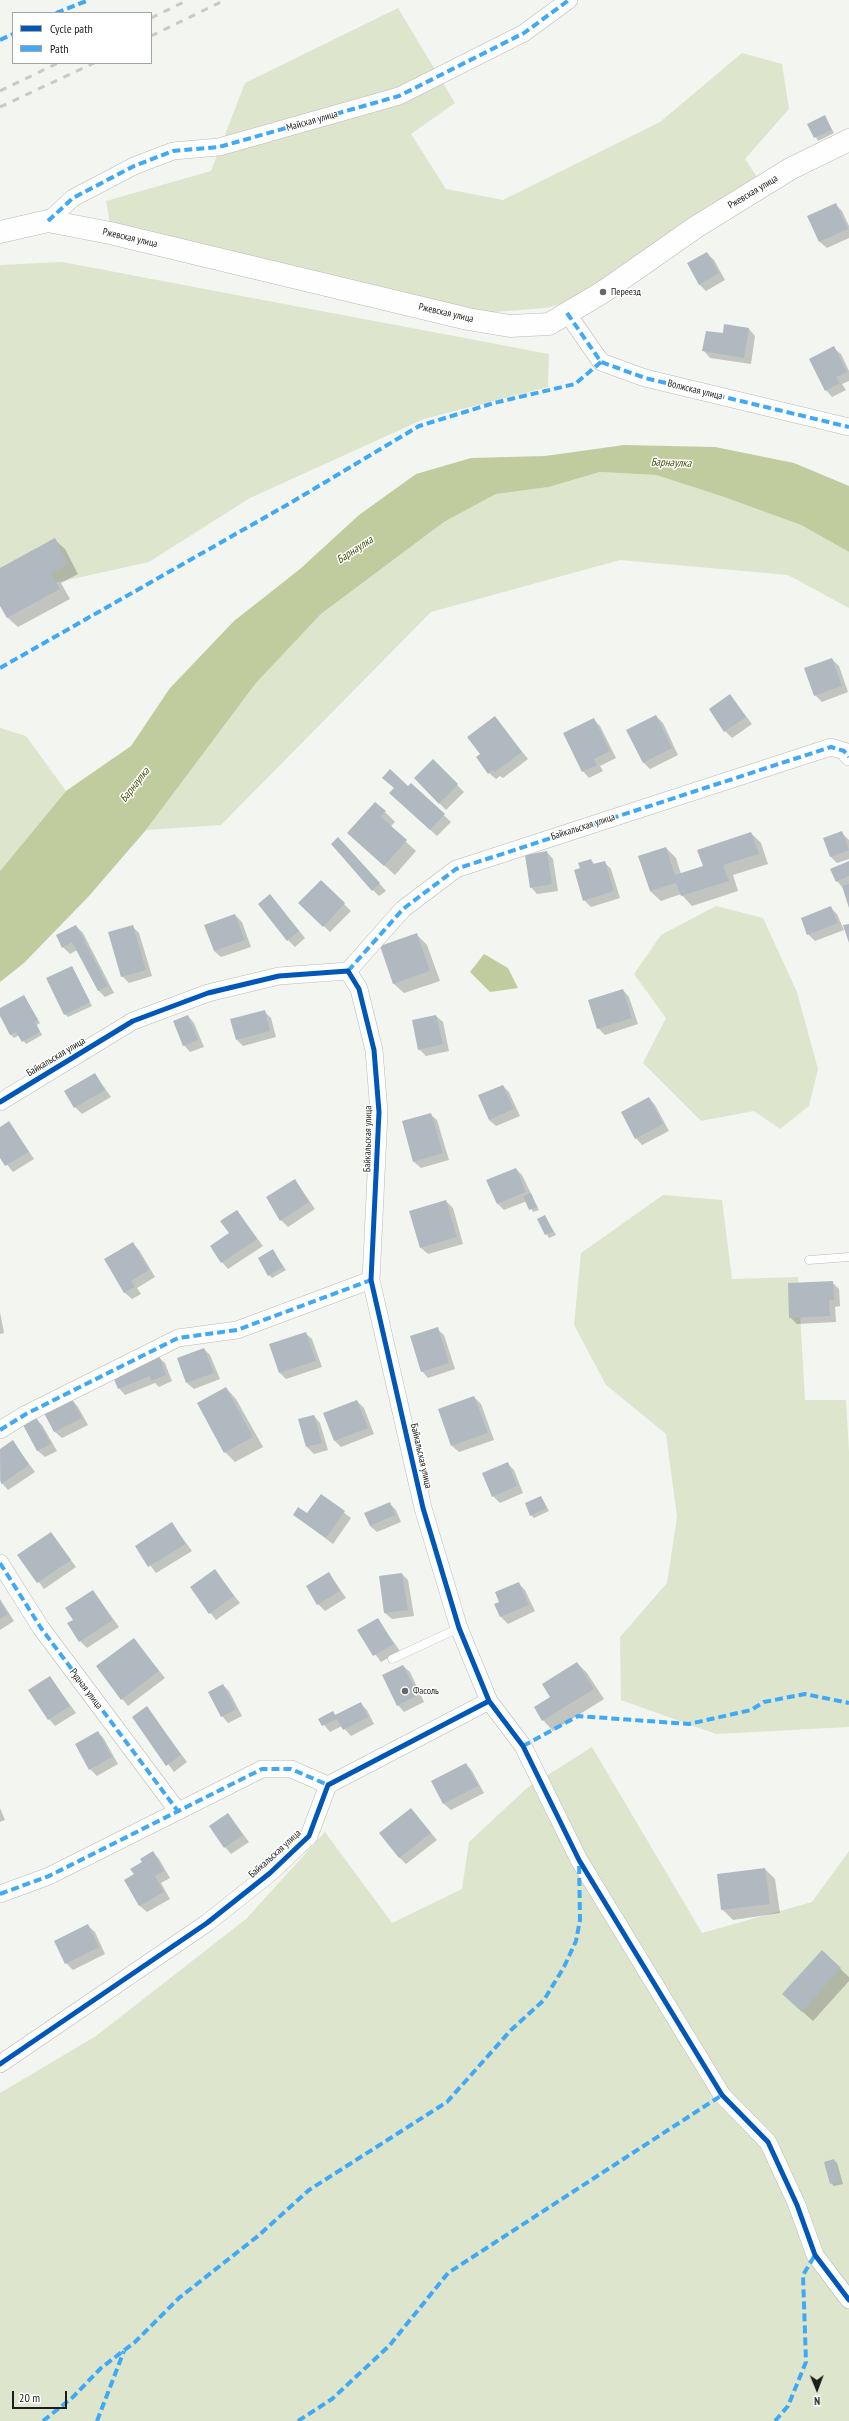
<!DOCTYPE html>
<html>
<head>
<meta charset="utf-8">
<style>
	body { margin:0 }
	#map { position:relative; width:849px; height:2421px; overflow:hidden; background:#f3f5f0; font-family:"PT Sans Narrow",sans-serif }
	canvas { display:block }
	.legend { position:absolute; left:12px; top:12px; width:140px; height:52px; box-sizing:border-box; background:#fff; border:1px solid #a5a5a4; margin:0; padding:5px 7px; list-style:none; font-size:12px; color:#1d1e1b }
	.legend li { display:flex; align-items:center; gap:8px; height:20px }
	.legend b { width:20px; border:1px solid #a5a5a4 }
	.north { position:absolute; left:797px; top:2369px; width:40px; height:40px; -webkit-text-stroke:3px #fff; paint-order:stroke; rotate:179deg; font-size:11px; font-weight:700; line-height:16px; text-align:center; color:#1d1e1b }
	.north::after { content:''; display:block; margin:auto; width:14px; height:18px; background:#1d1e1b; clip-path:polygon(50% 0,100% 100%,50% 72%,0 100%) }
	.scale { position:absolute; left:12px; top:2391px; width:55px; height:18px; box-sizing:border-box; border:2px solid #1d1e1b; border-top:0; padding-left:5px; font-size:12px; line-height:14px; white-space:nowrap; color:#1d1e1b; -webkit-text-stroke:3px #fff; paint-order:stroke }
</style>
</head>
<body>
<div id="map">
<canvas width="849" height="2421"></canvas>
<ul class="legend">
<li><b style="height:5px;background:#0057b8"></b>Cycle path</li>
<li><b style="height:5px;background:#3fa9f5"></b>Path</li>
</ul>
<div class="north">N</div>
<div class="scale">20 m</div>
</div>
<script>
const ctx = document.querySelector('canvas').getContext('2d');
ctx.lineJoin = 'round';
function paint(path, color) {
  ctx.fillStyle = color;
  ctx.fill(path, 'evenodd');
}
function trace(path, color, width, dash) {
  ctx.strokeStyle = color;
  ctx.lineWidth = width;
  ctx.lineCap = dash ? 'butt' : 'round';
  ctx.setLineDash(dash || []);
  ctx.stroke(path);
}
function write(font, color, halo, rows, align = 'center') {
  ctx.font = font + ' "PT Sans Narrow",sans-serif';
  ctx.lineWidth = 3;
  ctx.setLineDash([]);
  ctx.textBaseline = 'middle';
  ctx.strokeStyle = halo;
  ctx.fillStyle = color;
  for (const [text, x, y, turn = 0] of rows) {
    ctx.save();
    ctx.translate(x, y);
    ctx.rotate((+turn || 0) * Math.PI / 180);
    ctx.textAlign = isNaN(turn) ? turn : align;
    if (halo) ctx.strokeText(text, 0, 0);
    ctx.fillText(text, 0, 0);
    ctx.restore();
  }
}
paint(new Path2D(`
	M398,8l57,95 -44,31 35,55 57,11 157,-78 82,-69 40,11 7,45 -44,50 18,27 -176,111 -41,11 -64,5 -372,-89 -4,-23 105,-30 34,-88z
	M62,262l487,92 -1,33 -124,32 -174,79 -101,64 -149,33v-330z
	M600,472l56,3 68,22 77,28 48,27v56l-61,-33 -168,-15 -189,52 -210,213 -75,5 110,-147 65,-69 123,-92 52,-28 53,-7z
	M0,728l26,8 40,55 -66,80z
	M716,906l47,12 34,74 21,77 -9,37 -29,23 -26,-18 -53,10 -58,-58 23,-45 -32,-44 27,-39z
	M663,1195l59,5 10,79 66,-2 7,123h41l3,52v275l-133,7 -95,-34 -1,-63 47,-54 10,-66 -11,-83 -60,-49 -32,-60 7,-72z
	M592,1747l110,186 110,-31 37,-51v570h-849v-328l96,-57 150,-117 79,-87 67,91 70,-34 7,-47 58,-54z`), '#dee5cd');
paint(new Path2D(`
	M624,445l91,2 79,16 55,23v66l-48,-27 -77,-28 -68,-22 -56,-3 -51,15 -53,7 -52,28 -123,92 -65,69 -110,147 -57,66 -65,67 -24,19v-111l66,-80 65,-45 39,-58 64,-67 66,-52 59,-54 57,-41 55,-16 74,-2z
	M484,954l24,14 10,20 -28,4 -20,-20z`), '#c1cc9e');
paint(new Path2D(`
	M824,116l10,17 -16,8 -9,-17z
	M835,204l7,7 7,15v12l-22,10 -7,-6 -12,-25z
	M707,253l7,7 11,20 -19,11 -7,-7z
	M749,329l6,7 -4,28 -41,-6 -6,-7 20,-17z
	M834,348l7,6 8,17v10l-7,3 4,6 -14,7 -6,-7z
	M54,539l11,10 13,25 -17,9 9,16 -52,28 -11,-10 -7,-13v-35z
	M832,659l7,7 9,26 -26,10 -7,-7z
	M730,695l22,29 -20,14 -7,-7z
	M656,716l7,7 15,32 -28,14 -7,-7z
	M494,717l34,42 -25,19 -3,-2 -4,3 -7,-6 -8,-19z
	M593,719l7,7 16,32 -16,8 3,5 -14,7 -6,-7z
	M433,760l31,32 -18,18 -31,-32z
	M411,784l40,38 -14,14 -40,-37 -2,-10 13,-2z
	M385,812l10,10 -5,5 26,24 -21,24 -47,-42z
	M751,833l10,10 7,21 -35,11 5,16 -46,15 -11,-12 -20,7 -11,-10 16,-43 10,10 5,16 23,-7z
	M842,833l7,7v19l-12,4 -7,-7z
	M345,845l41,46 -7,5 -6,-6z
	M547,852l6,7 5,32 -21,3 -6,-7z
	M591,860l4,5 9,-3 7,7 9,29 -29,9 -7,-7 -3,-31z
	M849,862v44l-6,-18 -6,-7z
	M321,881l30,30 -21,21 -30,-29z
	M276,902l29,36 -10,9 -7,-7z
	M830,907l7,7 7,16 -29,11 -7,-7z
	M235,915l7,7 9,25 -30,10 -7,-6z
	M76,926l7,7 31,60 -9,4 -6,-6 -22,-41 -7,4 -7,-7z
	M132,926l7,7 13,43 -23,7 -7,-7z
	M417,935l10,10 13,36 -36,12 -11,-10z
	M72,967l20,39 -24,11 -3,-3z
	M623,990l6,7 9,27 -33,11 -7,-7z
	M24,996l16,27 -3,2 5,10 -16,9 -7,-9 -5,3 -3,-3 -11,-21v-4z
	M264,1011l7,7 5,19 -33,9 -6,-6z
	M188,1016l6,7 10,24 -14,5 -6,-7z
	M436,1016l7,6 6,29 -23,5 -7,-7z
	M95,1074l16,23 -29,17 -7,-7z
	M503,1086l6,6 11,24 -24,10 -7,-6z
	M649,1098l6,7 14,26 -27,14 -6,-7z
	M430,1114l7,6 12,40 -28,8 -7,-6z
	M9,1122l25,37 -21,13 -13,-16v-28z
	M516,1169l6,6 17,35 -6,2 -6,-11 -23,9 -6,-6z
	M295,1180l20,29 -27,18 -7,-7z
	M446,1201l7,7 10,36 -35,10 -7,-6 -11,-36z
	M237,1211l26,35 -35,23 -6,-7z
	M545,1216l11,19 -7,3 -11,-19z
	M133,1244l6,6 16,27 -18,11 4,6 -9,5 -7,-6 -19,-33z
	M273,1251l13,19 -14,8 -3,-3z
	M832,1282l7,7 1,17 -5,1 1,15 -39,2 -7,-7z
	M0,1312l4,21 -4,1z
	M437,1329l7,6 11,34 -27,9 -6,-7z
	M305,1333l7,6 10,28 -36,12 -6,-6z
	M204,1349l6,6 10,24 -26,10 -7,-6z
	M158,1357l7,6 7,18 -13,6 -4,-4 -30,12 -6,-7z
	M226,1388l10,11 27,48 -28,15 -10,-10z
	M474,1397l7,7 13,36 -35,12 -7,-6z
	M72,1400l6,7 10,18 -26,13 -7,-6 -9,-19z
	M357,1401l7,7 10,26 -33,13 -6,-6z
	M314,1416l6,7 8,27 -14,4 -7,-7 -8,-27z
	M36,1419l6,6 15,26 -12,6 -7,-6 -14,-26z
	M13,1442l22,30 -27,18 -8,-9v-31z
	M507,1463l7,7 9,23 -23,10 -7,-7z
	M321,1495l30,23 -18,26 -39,-29 13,-1z
	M541,1497l8,14 -15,7 -3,-3z
	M389,1503l7,7 5,12 -24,10 -7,-6z
	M172,1524l20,27 -36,22 -20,-27z
	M51,1533l25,34 -32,22 -25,-34z
	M215,1571l25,32 -24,17 -25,-32z
	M329,1573l17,25 -21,13 -7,-7z
	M402,1574l6,6 6,36 -22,3 -7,-6z
	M518,1583l7,7 10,21 -27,13 -7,-7 -6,-12 6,-3z
	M93,1591l26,36 -32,21 -7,-7 -6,-21z
	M0,1599l14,22 -14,9z
	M377,1619l23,32 -19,11 -23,-31z
	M134,1639l31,39 -37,28 -31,-39z
	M577,1663l10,10 17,26 -51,32 -10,-11 -8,-12 16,-11z
	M403,1666l7,6 14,30 -20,10 -6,-7z
	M50,1677l26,36 -21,13 -6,-7z
	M223,1685l6,6 13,25 -14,7 -6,-7z
	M360,1703l7,7 7,14 -23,12 -9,-10 -12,6 -10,-12 13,-7 3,2z
	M147,1708l40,54 -13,10 -41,-55z
	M98,1732l6,7 14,25 -21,12 -7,-7z
	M466,1764l6,7 12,22 -33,17 -7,-6 -12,-23z
	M0,1808l5,12 -5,2z
	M411,1809l26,31 -31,24 -7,-7z
	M228,1814l21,28 -18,12 -6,-7z
	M153,1852l6,7 11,19 -9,5 9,16 -23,13 -7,-6 -15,-26 10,-5z
	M765,1869l10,10 5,34 -47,7 -11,-11z
	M88,1926l7,6 10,22 -32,16 -7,-7z
	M822,1952l27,25v4l-36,40 -19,-17z
	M834,2160l3,3 6,21 -9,2 -3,-3z`), '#0003');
paint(new Path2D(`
	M825,115l7,15 -18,8 -7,-14z
	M836,203l12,26 -29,13 -12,-26z
	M707,252l12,21 -20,12 -12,-22z
	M724,324l25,4 -5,30 -42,-7 4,-20 17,2z
	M834,346l13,26 -11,5 4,6 -15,8 -16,-32z
	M55,538l13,26 -17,9 9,16 -53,29 -7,-12v-38z
	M832,658l10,28 -28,10 -10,-28z
	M730,694l16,23 -22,15 -15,-23z
	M656,715l16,33 -29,15 -17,-33z
	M495,716l27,36 -27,20 -2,-2 -5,4 -12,-17 4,-3 -13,-17z
	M594,718l16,33 -16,8 3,6 -15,7 -19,-39z
	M433,759l25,25 -19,20 -25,-26z
	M390,769l18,17 3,-3 34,31 -15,16 -41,-37 5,-5 -12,-10z
	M375,802l11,9 -5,6 26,23 -23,26 -37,-33z
	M842,831l7,19 -19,7 -7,-19z
	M751,832l8,22 -36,11 6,16 -48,15 -5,-13 -26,8 -12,-35 28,-9 9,28 28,-9 -6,-16z
	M338,837l42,46 -8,8 -41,-47z
	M547,851l5,33 -22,4 -5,-33z
	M591,859l2,5 12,-3 9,30 -31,10 -9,-31 6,-2 -2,-5z
	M849,861v15l-13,6 -6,-13z
	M321,880l24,23 -22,24 -25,-24z
	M849,884v24l-7,-22z
	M270,894l29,37 -12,10 -29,-37z
	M831,906l7,17 -31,12 -6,-17z
	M235,914l10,26 -31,11 -10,-26z
	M849,924v19l-6,-18z
	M76,925l32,61 -10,5 -26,-49 -10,6 -6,-13z
	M133,925l13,45 -25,7 -13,-45z
	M417,933l13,38 -37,13 -13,-38z
	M72,966l18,36 -26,13 -18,-37z
	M623,989l9,29 -35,11 -9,-29z
	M24,995l14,25 -3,2 5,10 -18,10 -6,-10 -6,3 -10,-19v-8z
	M265,1010l5,21 -34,9 -6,-21z
	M188,1015l10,25 -15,6 -10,-25z
	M436,1015l7,29 -25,6 -6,-30z
	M95,1073l10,17 -31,18 -10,-17z
	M503,1085l11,24 -25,11 -11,-25z
	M649,1097l14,27 -28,15 -14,-27z
	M431,1113l12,40 -30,9 -11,-41z
	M9,1121l20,31 -24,14 -5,-8v-31z
	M516,1168l10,24 -29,12 -11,-24z
	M295,1179l14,23 -29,19 -14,-24z
	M531,1193l6,14 -8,3 -6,-14z
	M446,1200l11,37 -37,11 -11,-37z
	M237,1210l20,29 -36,24 -11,-17 19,-13 -9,-12z
	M545,1215l8,17 -8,3 -8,-16z
	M133,1242l16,28 -18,11 4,6 -11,6 -20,-34z
	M273,1249l10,18 -15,9 -10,-18z
	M833,1281l1,19h-5l1,16 -41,2 -1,-35z
	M438,1327l11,36 -28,9 -11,-36z
	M306,1332l10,29 -37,12 -10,-29z
	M204,1348l10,25 -28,10 -9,-25z
	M159,1355l7,20 -15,6 -1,-5 -32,13 -6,-15z
	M226,1387l27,50 -29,16 -27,-50z
	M474,1396l14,37 -37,13 -13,-37z
	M72,1399l10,19 -28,14 -10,-19z
	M357,1400l11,28 -34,13 -11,-28z
	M314,1415l8,28 -16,4 -8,-28z
	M36,1417l15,27 -14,7 -14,-26z
	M13,1440l16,25 -28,19 -1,-35z
	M508,1462l9,24 -25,11 -10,-24z
	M321,1494l24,17 -19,27 -33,-23 5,-8 9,6z
	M541,1496l6,12 -17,8 -5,-13z
	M390,1502l5,13 -25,11 -6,-13z
	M172,1522l14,22 -38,23 -13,-21z
	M51,1532l20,28 -34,23 -20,-28z
	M215,1569l19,27 -25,18 -19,-27z
	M329,1572l11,19 -23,14 -11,-19z
	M402,1573l6,37 -24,3 -5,-37z
	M519,1582l10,23 -29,12 -6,-13 5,-2 -4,-10z
	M93,1590l20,30 -34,22 -12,-19 6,-3 -8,-12z
	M0,1601l8,13 -8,5z
	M378,1618l16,26 -21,12 -16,-26z
	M134,1638l25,33 -38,29 -25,-34z
	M577,1662l17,27 -52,32 -8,-14 16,-10 -8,-13z
	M403,1665l15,30 -21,11 -15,-31z
	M50,1676l20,30 -22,14 -20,-30z
	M223,1684l13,25 -15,8 -13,-25z
	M361,1702l7,15 -25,13 -6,-11 -15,7 -4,-7 15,-8 2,4z
	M147,1706l34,49 -15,11 -34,-49z
	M98,1731l14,26 -23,13 -14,-26z
	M466,1763l12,23 -35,18 -12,-23z
	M411,1808l20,25 -32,25 -20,-25z
	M228,1813l15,22 -19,13 -15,-22z
	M153,1851l11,20 -9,5 9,16 -25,14 -15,-26 10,-6 -4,-5 12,-7 -2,-3z
	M765,1868l5,36 -49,6 -4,-36z
	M88,1924l11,23 -34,17 -11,-23z
	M822,1950l19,18 -39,44 -20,-18z
	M834,2159l7,22 -11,3 -6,-22z`), '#b1b9c0');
const service = new Path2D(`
	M809,1260l40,-3
	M392,1659l67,-31`);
const minor = new Path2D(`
	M48,221l25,-23 61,-32 39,-15 46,-4 180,-51 125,-63 45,-33
	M567,313l34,49 44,16 204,49
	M348,971l55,-62 53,-40 375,-122 13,4 5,6
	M0,1102l133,-81 75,-28 71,-17 69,-5 11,18 15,61 5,62 -8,168 52,228 36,120 30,73 34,45 56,114 143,235 46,47 29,63 18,50 34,45
	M0,1430l26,-16 152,-76 59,-8 134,-50
	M0,1563l41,65 136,182
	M0,1894l49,-18 213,-107h29l37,16
	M0,2064l207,-141 63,-50 39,-37 19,-51 161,-84`);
const secondary = new Path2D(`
	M0,232l48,-11 62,12 358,86 42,7 39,-2 54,-32 93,-65 94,-58 59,-29`);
trace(service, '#b9bab6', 9);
trace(minor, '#b9bab6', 18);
trace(secondary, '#b9bab6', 23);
trace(service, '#fdfefd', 8);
trace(minor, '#fdfefd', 17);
trace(secondary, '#fdfefd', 22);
trace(new Path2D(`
	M151,18l37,-18
	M151,36l74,-36
	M0,91l58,-28
	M0,107l94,-44`), '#c8c9c8', 3, [7, 7]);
trace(new Path2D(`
	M56,13l33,-13
	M0,40l13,-6
	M48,221l25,-23 61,-32 39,-15 46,-4 180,-51 125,-63 45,-33
	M567,313l34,49 44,16 204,49
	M0,668l292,-166 127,-76 75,-23 81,-19 26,-22
	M348,971l55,-62 53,-40 375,-122 13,4 5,6
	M0,1430l26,-16 152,-76 59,-8 134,-50
	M0,1563l41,65 136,182
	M523,1746l55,-30 111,8 62,-14 13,-8 41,-8 44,9
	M0,1894l49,-18 213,-107h29l37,16
	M43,2421l30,-24 28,-29 34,-26 44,-44 79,-62 51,-46 138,-88 64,-72 33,-30 20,-33 12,-26 4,-21 -1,-58
	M97,2421l27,-70
	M298,2421l34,-22 57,-53 59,-73 274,-178
	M775,2421l13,-15 18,-44 -3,-87 12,-20`), '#3fa9f5', 4, [8, 4]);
trace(new Path2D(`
	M0,1102l133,-81 75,-28 71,-17 69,-5 11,18 15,61 5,62 -8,168 52,228 36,120 30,73 34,45 56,114 143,235 46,47 29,63 18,50 34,45
	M0,2064l207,-141 63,-50 39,-37 19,-51 161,-84`), '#0057b8', 5);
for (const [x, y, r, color] of [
	[603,292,4,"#686966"],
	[405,1691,4,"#686966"]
]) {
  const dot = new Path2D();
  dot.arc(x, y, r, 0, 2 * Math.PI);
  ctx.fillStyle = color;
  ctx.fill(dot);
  trace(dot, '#fff', 1.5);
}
write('10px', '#1d1e1b', '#fff', [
	["Майская улица",312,121,-16],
	["Ржевская улица",753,192,-31],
	["Ржевская улица",130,238,13],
	["Ржевская улица",446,313,13],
	["Волжская улица",695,390,14],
	["Байкальская улица",583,827,-18],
	["Байкальская улица",56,1057,-31],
	["Байкальская улица",368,1139,-89],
	["Байкальская улица",421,1456,77],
	["Рудная улица",86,1689,53],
	["Байкальская улица",275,1854,-42]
]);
write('10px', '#1d1e1b', '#fff', [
	["Переезд",611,292],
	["Фасоль",413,1691]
], 'left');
write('italic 11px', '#3f4c00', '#fff', [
	["Барнаулка",671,463,2],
	["Барнаулка",355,550,-33],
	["Барнаулка",135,785,-52]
]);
</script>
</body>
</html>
